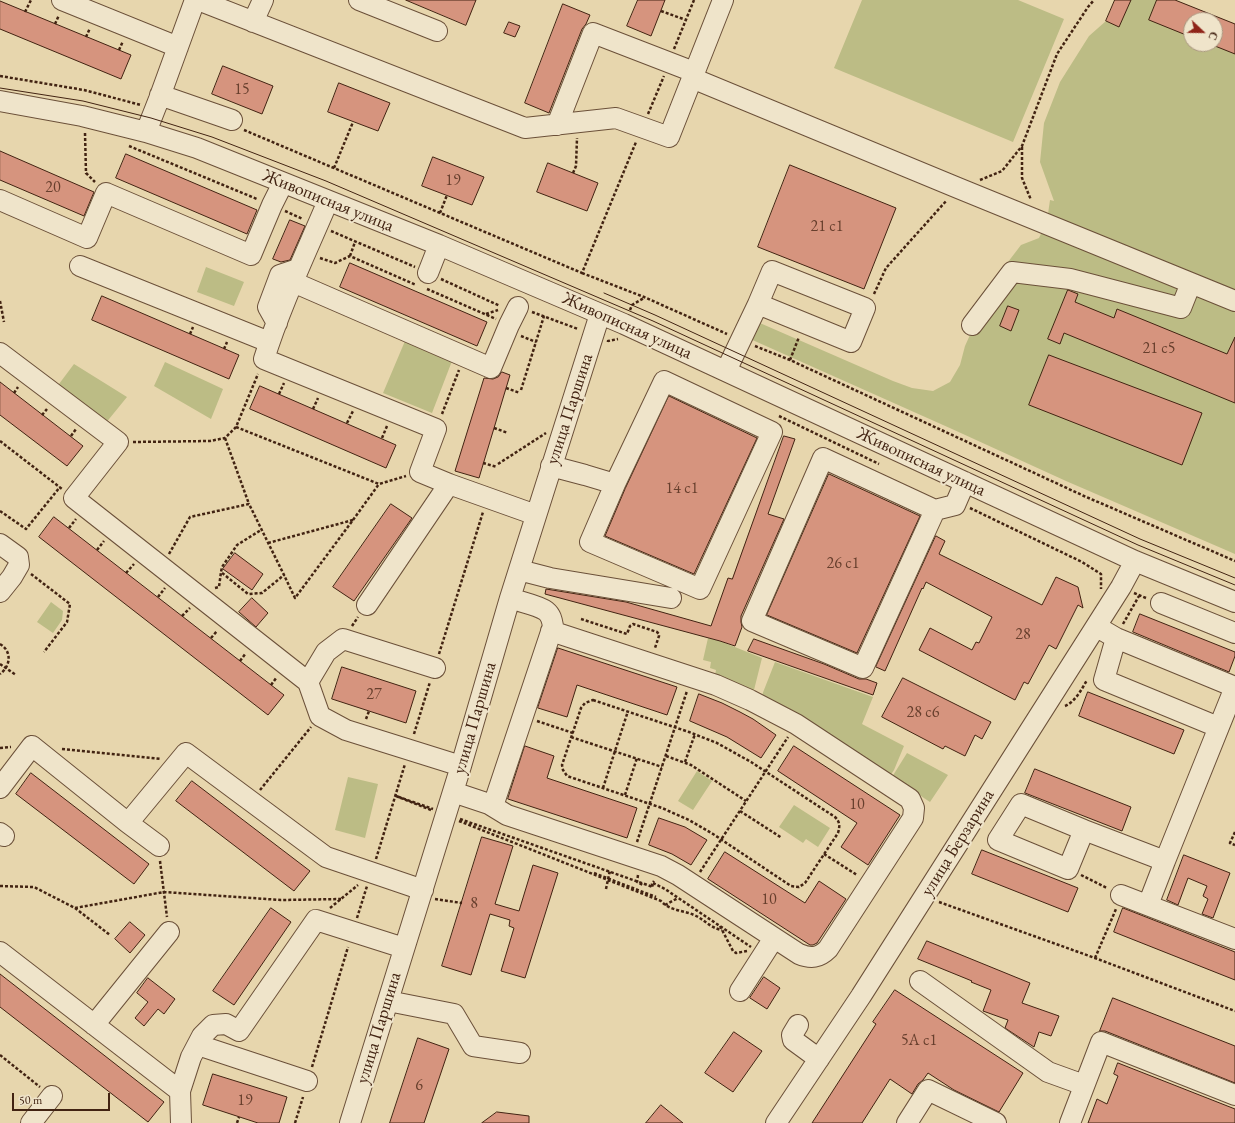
<!DOCTYPE html>
<html>
<head>
<meta charset="utf-8">
<style>
	body { margin:0 }
	#map { position:relative; width:1235px; height:1123px; overflow:hidden; background:#e7d6ad; font-family:"EB Garamond",serif }
	canvas { display:block }
	.north { position:absolute; left:1183px; top:12px; width:40px; height:40px; box-sizing:border-box; background:#efe4ca; border:1px solid #aa9780; border-radius:50%; rotate:112deg; font-size:11px; font-weight:700; line-height:16px; text-align:center; color:#422312 }
	.north::after { content:''; display:block; margin:auto; width:14px; height:18px; background:#8f2418; clip-path:polygon(50% 0,100% 100%,50% 72%,0 100%) }
	.scale { position:absolute; left:12px; top:1093px; width:98px; height:18px; box-sizing:border-box; border:2px solid #422312; border-top:0; padding-left:5px; font-size:12px; line-height:14px; white-space:nowrap; color:#422312; -webkit-text-stroke:3px #efe4ca; paint-order:stroke }
</style>
</head>
<body>
<div id="map">
<canvas width="1235" height="1123"></canvas>
<div class="north">С</div>
<div class="scale">50 m</div>
</div>
<script>
const ctx = document.querySelector('canvas').getContext('2d');
ctx.lineJoin = 'round';
function paint(path, color) {
  ctx.fillStyle = color;
  ctx.fill(path, 'evenodd');
}
function trace(path, color, width, dash) {
  ctx.strokeStyle = color;
  ctx.lineWidth = width;
  ctx.lineCap = dash ? 'butt' : 'round';
  ctx.setLineDash(dash || []);
  ctx.stroke(path);
}
function write(font, color, halo, rows, align = 'center') {
  ctx.font = font + ' "EB Garamond",serif';
  ctx.lineWidth = 4;
  ctx.setLineDash([]);
  ctx.textBaseline = 'middle';
  ctx.strokeStyle = halo;
  ctx.fillStyle = color;
  for (const [text, x, y, turn = 0] of rows) {
    ctx.save();
    ctx.translate(x, y);
    ctx.rotate((+turn || 0) * Math.PI / 180);
    ctx.textAlign = isNaN(turn) ? turn : align;
    if (halo) ctx.strokeText(text, 0, 0);
    ctx.fillText(text, 0, 0);
    ctx.restore();
  }
}
paint(new Path2D(`
	M862,0h156l46,19 -51,123 -179,-74z
	M1115,0h60l60,24v530l-169,-73 -114,-52 -204,-91 5,-18 140,61 19,7 21,3 17,-9 10,-17 5,-19 9,-20 11,-37 13,-14 23,-30 18,-7 8,-17 3,-21 4,1 -14,-39 4,-39 16,-41 29,-46 17,-15zM1191,20h24v24h-24z
	M206,267l38,15 -10,24 -37,-14z
	M405,341l47,20 -20,52 -49,-20z
	M165,362l58,27 -12,30 -57,-33z
	M74,364l53,33 -22,27 -49,-36z
	M51,602l12,9 -1,9 -9,13 -16,-11z
	M708,638l12,3 42,17 -8,32 -39,-15 1,-5 -6,-2 1,-6 -8,-2z
	M775,662l98,35 -11,27 42,22 -10,24 -6,9 -100,-69 -26,-15z
	M907,753l41,22 -18,27 -38,-25z
	M697,771l15,10 -19,29 -15,-9z
	M348,777l30,7 -13,54 -30,-8z
	M794,805l36,23 -12,19 -12,-8 -3,4 -24,-16z`), '#bcbc85');
const building = new Path2D(`
	M406,0h70l-10,25z
	M638,0h27l-14,36 -24,-10z
	M1115,0h16l-12,27 -13,-6z
	M1157,0h18l60,24v30l-20,-8v-26h-24v17l-42,-17z
	M0,1l131,54 -10,24 -121,-50z
	M563,4l27,11 -4,9 -4,5 -33,84 -24,-10z
	M509,22l11,4 -5,11 -11,-4z
	M223,66l50,20 -11,28 -50,-20z
	M339,83l51,20 -12,28 -50,-19z
	M0,151l94,41 -10,24 -84,-36z
	M126,154l131,56 -10,24 -131,-56z
	M433,157l51,20 -12,28 -50,-19z
	M548,163l50,20 -11,28 -50,-19z
	M790,165l106,43 -32,81 -106,-42z
	M290,220l15,6 -15,34 -9,2 -8,-3z
	M350,263l137,59 -10,24 -137,-59z
	M1068,290l10,4 -3,8 39,16 3,-9 110,45 8,-17v66l-171,-70 -4,11 -12,-5z
	M102,296l137,59 -10,24 -137,-59z
	M1008,306l11,4 -8,21 -11,-5z
	M1049,355l153,58 -20,52 -153,-60z
	M502,372l8,3 -31,103 -24,-7 29,-93 9,1 5,-2z
	M0,382l83,64 -16,20 -67,-51z
	M260,386l136,59 -10,23 -136,-59z
	M669,396l88,42 -63,136 -89,-38 20,-47z
	M784,436l11,3 -27,75 16,5 -43,97v6l1,5 -7,19 -15,-5 -175,-47 1,-5 80,13 85,24 17,-48 4,1z
	M829,474l91,42 -63,137 -90,-38z
	M391,504l21,14 -58,83 -21,-14z
	M54,517l230,178 -16,20 -229,-178z
	M936,536l9,5 -6,13 103,51 14,-28 22,10 5,21 -5,-3 -22,44 -7,-4 -21,39 -4,-2 -9,18 -96,-50 11,-22 42,22 4,-8 3,1 13,-26 -66,-35 -3,7 -1,-1 -37,83 -9,-4z
	M235,553l28,21 -11,16 -29,-21z
	M252,598l16,15 -12,14 -17,-15z
	M1140,614l95,38v4l-6,16 -96,-40z
	M754,639l70,25 35,15h7l11,4 -4,12 -125,-44z
	M558,648l119,39 -10,28 -90,-30 -10,32 -29,-9z
	M342,667l74,24 -10,32 -74,-24z
	M903,678l88,44 -9,17 -7,-4 -10,21 -20,-10 -2,3 -61,-32z
	M1088,692l96,38 -10,24 -95,-38z
	M699,694l23,9 18,9 13,7 23,16 -15,23 -34,-21 -37,-16z
	M525,746l29,10 -7,22 90,30 -10,30 -119,-39z
	M794,746l106,69 -32,50 -27,-18 16,-24 -79,-52z
	M1035,769l96,38 -9,24 -97,-38z
	M31,773l118,91 -15,20 -118,-90z
	M192,781l118,90 -16,20 -118,-90z
	M659,818l26,9 22,13 -16,25 -19,-11 -23,-9z
	M482,837l31,9 -18,58 24,7 14,-46 25,8 -33,105 -24,-7 13,-43 -5,-2 1,-6 -20,-6 -19,61 -29,-9z
	M982,850l96,38 -10,24 -96,-38z
	M725,852l80,51 14,-22 27,18 -29,44 -4,2h-3l-102,-66z
	M1184,855l46,18 -17,45 -11,-4 6,-15 -5,-3 4,-10 -19,-8 -10,27 -11,-5z
	M271,908l20,14 -57,83 -21,-14z
	M1123,908l112,44v28l-121,-48z
	M130,922l15,13 -15,18 -15,-14z
	M927,941l103,42 -8,20 37,13 -8,20 -12,-4 -5,15 -29,-19 3,-8 -25,-9 8,-21 -20,-8 1,-1 -54,-22z
	M0,974l164,128 -16,20 -148,-115z
	M764,977l16,11 -13,21 -17,-11z
	M148,978l27,21 -11,15 -6,-5 -14,17 -9,-8 13,-16 -11,-9z
	M895,990l128,83 -24,39 -45,-22 -26,-17 -5,7 -5,4 -6,10 -22,-15 -28,44h-50l64,-99 -3,-2z
	M1113,998l122,48v37l-130,-52h-5z
	M734,1032l28,19 -29,41 -28,-19z
	M418,1038l31,11 -25,74h-34z
	M1118,1063l117,46v14h-147l9,-24 10,5 11,-28 -4,-2z
	M213,1074l74,23 -8,26h-21l-55,-18z
	M661,1105l22,18h-37z
	M497,1112l32,4v7h-47z`);
paint(building, '#d6947e');
trace(building, '#422312', 1);
const minor = new Path2D(`
	M62,0l116,47
	M198,0l327,128 91,-10 53,19 54,-137
	M359,0l78,31
	M253,22l10,-22
	M692,78l266,110 277,113
	M160,95l72,25
	M0,101l82,15 64,16 51,16 242,97 185,79 511,237 100,41
	M557,125l36,-92 101,39
	M146,132l13,-33 36,-99
	M0,200l87,38 19,-45 145,62 21,-50 11,-22
	M328,201c-22,52 -47,104 -64,158l172,70 -16,43 29,12 87,31
	M80,266l189,76
	M772,271l93,37 -14,34 -93,-38z
	M428,273l11,-28
	M293,282l198,86 18,-43 9,-18
	M277,323l-9,-16 12,-32 18,-6
	M972,325l40,-53 58,7 111,29 10,-25
	M0,353l118,89 -44,56 234,184 12,34 26,14 115,36
	M726,371l32,-67
	M664,381l108,51 -72,157 -110,-47 25,-58z
	M551,466l34,9 30,9
	M935,510l-72,158 -111,-47 71,-163 112,52 20,-5 10,-23
	M0,544l18,13 1,8 -7,12 -12,15
	M519,570l31,8 121,20
	M1161,603l74,30
	M367,605l82,-121
	M1104,631l12,7 119,49
	M1116,638l-12,42 114,47
	M308,682l18,-30 17,-13 92,29
	M0,788l32,-42 96,77 58,-70 140,104 97,33
	M453,792l36,12 18,11 154,51 17,9 121,79c12,5 20,4 29,-5l85,-131 1,-10 -4,-9 -114,-75 -46,-24 -34,-15 -165,-54
	M493,806l60,-180c-1,-6 -2,-11 -7,-15 -8,-6 -26,-9 -36,-13
	M128,823l31,23
	M1084,830l-16,39 -70,-29 23,-36 63,26 81,31 70,-174
	M0,833l4,3
	M1121,895l114,44
	M1148,905l17,-44
	M0,952l180,139 1,32
	M920,981l128,91 36,13
	M740,991l34,-53
	M388,1001l66,13 19,32 47,7
	M94,1025l75,-93
	M798,1025l-6,10 1,5 26,19
	M198,1045l109,36
	M180,1091l11,-34 11,-21 11,-11 13,-1 13,7 77,-111 88,28
	M31,1123l21,-27
	M350,1123l111,-357 49,-168 90,-284
	M776,1123l85,-127 260,-409 14,-26
	M907,1123l21,-33 68,33
	M1070,1123l31,-81 134,53`);
trace(minor, '#6b5039', 22);
trace(new Path2D(`
	M661,11l25,9
	M25,12l6,-12
	M55,24l4,-9
	M86,37l4,-9
	M674,49l20,-49
	M119,50l4,-9
	M0,76l84,14 57,15
	M648,114l16,-38
	M244,130l338,143 54,-131
	M85,133l1,40 9,9
	M129,146l128,53
	M1022,147v31l9,22
	M334,168l19,-46
	M573,173l3,-7 1,-28
	M980,180l22,-9 20,-25 35,-92 31,-47 6,-7
	M285,211l18,8
	M440,213l7,-18
	M331,231l84,36
	M350,256l5,-14
	M320,258l15,5 15,-7 66,29
	M582,273l62,24 83,37
	M441,279l59,27
	M427,289l69,30
	M874,294l12,-26 61,-68
	M0,301l4,21
	M630,310l2,-5 12,-7
	M532,312l46,17
	M486,314l12,-4
	M190,334l3,-7
	M521,336l15,6
	M608,342v-1l10,-2
	M755,346l35,14 294,136 151,65
	M224,349l3,-7
	M790,360l9,-23
	M506,388l14,5
	M521,390l23,-74
	M14,393l4,-6
	M279,394l5,-11
	M313,409l5,-11
	M442,414l17,-44
	M42,415l5,-6
	M779,416l100,48
	M347,423l6,-12
	M236,427l143,57 27,-8
	M494,428l14,5
	M71,436l5,-7
	M225,438l24,66
	M382,438l5,-12
	M0,441l62,48
	M133,442l77,-1 15,-3 11,-11 22,-53
	M483,463l14,4
	M498,464l48,-31
	M970,508l112,54 19,12v15
	M0,511l26,18 34,-42
	M353,520l26,-36
	M69,528l7,-9
	M268,543l85,-23 -58,78 -11,-23
	M97,550l7,-9
	M169,554l21,-37 59,-13 35,71 -22,18 -14,1 -27,-22 1,-5 15,-22 24,-15
	M126,573l8,-9
	M31,574l39,30 -3,18 -23,30
	M215,588l4,-1 2,-15
	M1134,593l12,5
	M158,597l7,-9
	M182,616l8,-8
	M581,619l46,15 3,-8 3,-2 24,8 2,2v2l-4,12
	M1123,624l16,-28
	M352,626l6,-9
	M211,638l6,-7
	M0,644c12,7 11,22 0,30
	M439,654l44,-142
	M240,661l6,-8
	M0,664l16,11
	M271,685l6,-8
	M593,700l96,32 28,11 34,19 84,55c5,5 5,9 3,16l-33,50 -6,4 -8,-1 -78,-52 -24,-14 -27,-12 -95,-32 -4,-6 -1,-5 19,-57 4,-5z
	M1065,706c10,-4 17,-17 22,-26
	M366,719l3,-8
	M537,721l36,12
	M414,734l16,-52
	M571,737l91,30
	M0,748l11,-1
	M62,749l99,10
	M666,756l25,9 55,36
	M685,762l10,-28
	M603,788l25,-77
	M260,790l51,-63
	M625,795l12,-37
	M431,810l-35,-14 37,13
	M740,811l42,27
	M460,819l193,68 -1,-3 2,-3
	M459,821l202,80c9,10 22,9 33,14 10,4 16,13 28,15
	M1235,832l-5,11 5,2
	M637,842l50,-151
	M824,854l33,21
	M376,859l29,-95
	M160,861l7,56
	M700,872l88,-135
	M594,873l62,24
	M638,875l-1,7 6,3
	M1081,875l26,13
	M653,883l12,6 86,58
	M0,886l34,1 41,21 89,-16 117,8 60,-1
	M606,889l4,-19
	M435,899l27,4
	M939,902l156,56 140,53
	M665,905l13,-7
	M75,908l35,27
	M330,908l28,-23
	M357,918l10,-32
	M720,926l13,25 3,2 11,-2
	M1095,958l21,-49
	M0,1055l40,32
	M312,1067l36,-120
	M237,1123l2,-6
	M295,1123l8,-26`), '#422312', 2.5, [3, 2]);
trace(minor, '#efe4ca', 20);
trace(new Path2D(`
	M0,88l83,13 68,17 61,19 114,44 327,140 485,224 97,40
	M604,293l51,22 485,224 95,39`), '#422312', 1);
write('16px', '#673f2d', null, [
	["15",242,90],
	["19",453,181],
	["20",53,188],
	["21 с1",827,227],
	["21 с5",1159,349],
	["14 с1",682,489],
	["26 с1",843,564],
	["28",1023,635],
	["27",374,695],
	["28 с6",923,713],
	["10",857,805],
	["10",769,900],
	["8",474,904],
	["5А с1",919,1041],
	["6",419,1086],
	["19",245,1101]
]);
write('18px', '#422312', '#efe4ca', [
	["Живописная улица",328,201,22],
	["Живописная улица",627,326,24],
	["улица Паршина",570,409,-72],
	["Живописная улица",921,462,25],
	["улица Паршина",475,718,-74],
	["улица Берзарина",958,843,-58],
	["улица Паршина",379,1028,-73]
]);
</script>
</body>
</html>
